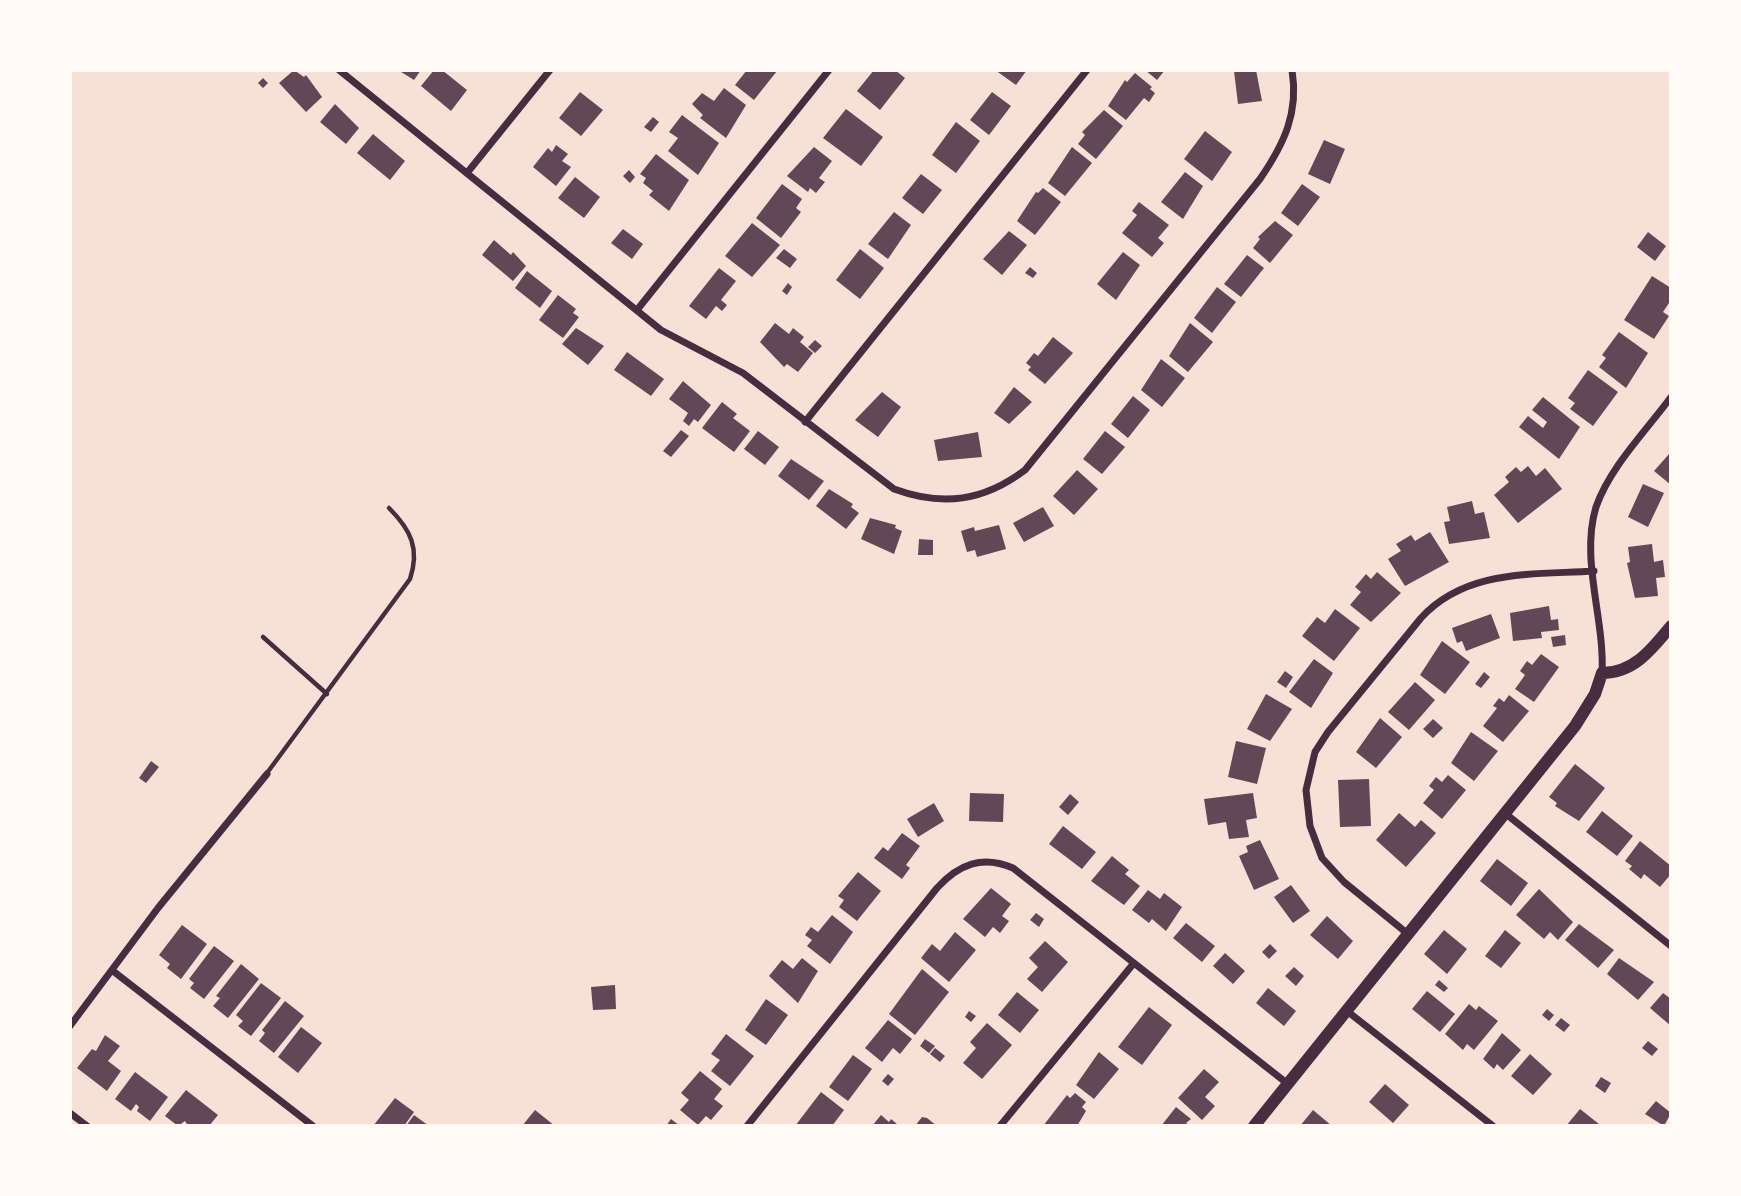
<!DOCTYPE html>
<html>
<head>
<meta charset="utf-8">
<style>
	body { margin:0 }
	#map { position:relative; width:1741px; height:1196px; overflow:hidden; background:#f7e1d7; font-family:Rubik,sans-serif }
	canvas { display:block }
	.frame { position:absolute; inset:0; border:72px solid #fffaf5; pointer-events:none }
</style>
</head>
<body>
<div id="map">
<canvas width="1741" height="1196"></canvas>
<div class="frame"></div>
</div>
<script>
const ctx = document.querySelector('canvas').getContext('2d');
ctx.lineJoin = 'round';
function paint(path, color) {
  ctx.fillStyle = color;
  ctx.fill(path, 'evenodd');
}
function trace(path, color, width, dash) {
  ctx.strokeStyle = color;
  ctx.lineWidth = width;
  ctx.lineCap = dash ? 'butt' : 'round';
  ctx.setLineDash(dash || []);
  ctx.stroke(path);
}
paint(new Path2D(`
	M294,70l10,7 2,-2 16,22 -16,15 -27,-29z
	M398,70h23l-7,10z
	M434,70h8l25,20 -16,21 -30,-25z
	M747,70l30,1 -23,29 -19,-15z
	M874,70h21l10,8 -25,32 -23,-19z
	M995,70h32l-11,15z
	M1145,70h20l-8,10z
	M1256,70l6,31 -24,3 -4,-33z
	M1135,73l17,14 -2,2 5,4 -6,9 -5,-4 -18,22 -18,-14 17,-26 2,2z
	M263,78l5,5 -5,5 -5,-5z
	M724,88l22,17 -20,33 -26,-20 3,-3 -11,-11 10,-11 12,8z
	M580,92l23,18 -22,26 -22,-18z
	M992,92l19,14 -22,29 -19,-15z
	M335,104l24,24 -13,16 -26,-22z
	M846,109l37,28 -22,29 -38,-28z
	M1104,110l19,16 -27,33 -18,-15 7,-9 -3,-3z
	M682,115l37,28 -21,32 -30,-24 10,-13 -9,-6z
	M653,117l6,5 -8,10 -7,-5z
	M956,122l24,19 -24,32 -24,-18z
	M1205,131l27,21 -20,29 -28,-22z
	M373,134l32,27 -15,19 -33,-27z
	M1324,140l21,9 -15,35 -22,-10z
	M556,145l12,9 -6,7 9,6 -15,19 -23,-19 15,-19 4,4z
	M814,147l18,14 -13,17 6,4 -9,11 -6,-5 -2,4 -21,-16z
	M1072,147l20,16 -27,33 -17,-13z
	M656,154l33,26 -20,31 -20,-16 4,-4 -10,-8 3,-5 -6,-4z
	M629,170l6,7 -5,6 -7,-7z
	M1185,172l18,14 -20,33 -22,-17z
	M921,174l21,16 -19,24 -21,-16z
	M575,177l25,20 -16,21 -26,-20z
	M782,184l20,15 -6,9 5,4 -20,26 -25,-20z
	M1302,184l18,13 -22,29 -17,-13z
	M1043,188l18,14 -26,33 -18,-14 19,-29 2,1z
	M1139,202l30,23 -11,13 6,5 -12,14 -30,-24 15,-18 -5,-4z
	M894,212l17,13 -23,34 -20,-15z
	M1275,221l18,14 -23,28 -17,-15 7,-9 -2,-2z
	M752,223l28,22 -28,32 -27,-21z
	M623,229l20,15 -11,15 -21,-16z
	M1009,231l18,14 -25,30 -19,-16z
	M1648,232l18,14 -11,15 -18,-14z
	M494,240l17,15 2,-3 13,14 -13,15 -31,-26z
	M784,249l13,10 -7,9 -14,-10z
	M860,249l24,19 -24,31 -24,-19z
	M1123,252l17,13 -24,35 -19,-16z
	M1247,255l17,13 -23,29 -17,-13z
	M1030,267l7,6 -4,5 -8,-5z
	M719,268l17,13 -15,19 6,5 -5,6 -6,-5 -10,13 -17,-13z
	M527,271l25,20 -12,17 -25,-20z
	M1652,276l19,12v12l-8,12 6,4 -15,23 -30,-19z
	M788,283l4,4 -5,8 -5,-4z
	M1217,287l19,15 -24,31 -18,-15z
	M558,295l18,14 -3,4 6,4 -16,21 -24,-18z
	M775,323l14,11 4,-6 11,9 -4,5 13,11 -15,19 -11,-8 -3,3 -24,-25z
	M1190,323l23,19 -25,30 -19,-16z
	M576,328l28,18 -16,19 -26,-21z
	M1619,332l29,21 -22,35 -27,-21 7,-9 -4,-3z
	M1053,337l20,16 -28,31 -17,-14 3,-3 -5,-4 8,-10 4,3z
	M815,340l7,6 -7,7 -7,-6z
	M627,352l37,27 -13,17 -37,-26z
	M1161,359l24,19 -23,29 -21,-17z
	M1588,370l30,22 -25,34 -23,-17 5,-6 -7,-5z
	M683,381l28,24 -13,17 -4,-3 -5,7 -6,-5 5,-8 -19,-14z
	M1014,387l18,15 -23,22 -15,-11z
	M882,392l19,15 -23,30 -23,-17z
	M1133,396l17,14 -22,28 -17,-14z
	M1543,397l37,30 -21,32 -40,-32 9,-11 15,12 4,-6 -15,-12z
	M722,402l15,12 -4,4 17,13 -16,21 -32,-24z
	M681,430l8,6 -18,21 -8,-6z
	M758,431l21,16 -14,18 -21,-16z
	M1105,431l20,16 -23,27 -19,-15z
	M978,432l4,25 -44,4 -4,-21z
	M1669,454l2,2v29l-17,-14z
	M791,459l33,22 -15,19 -31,-24z
	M1528,466l8,10 9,-8 17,21 -44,34 -24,-28 15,-13 -4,-5 11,-10 5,5z
	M1077,470l21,19 -24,26 -21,-19z
	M1643,484l21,9 -16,34 -20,-10z
	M829,489l24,15 -2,3 8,6 -13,16 -30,-23z
	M1472,501l3,13 9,-2 6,26 -41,6 -5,-22 6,-1 -3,-14z
	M1043,507l11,19 -30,16 -11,-19z
	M870,518l26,7 -1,3 7,3 -8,23 -33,-15z
	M999,525l7,24 -29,8 -2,-7 -8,2 -6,-21 13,-4 1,4z
	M1430,532l19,30 -44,24 -17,-27 13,-8 -5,-7 15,-9 4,6z
	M919,539l14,1v15h-15z
	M1652,544l2,18 9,-2 2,17 -9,1 2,18 -23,2 -8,-35 3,-1 -2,-15z
	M1377,572l24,21 -30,29 -21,-17 11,-13 -6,-5 11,-13 5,5z
	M1549,606l2,14 7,-1 1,11 -18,2 1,6 -29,3 -3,-28z
	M1335,609l25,19 -26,33 -32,-25 15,-19 8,6z
	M1491,614l9,24 -34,13 -4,-10 -5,2 -5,-15z
	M1565,635l1,10 -13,2 -2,-10z
	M1442,641l28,21 -25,32 -25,-19z
	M1541,654l18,13 -25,35 -19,-13 10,-14 -5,-4 7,-10 5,4z
	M1314,659l19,14 -22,35 -22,-16z
	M1285,671l8,6 -7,11 -9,-6z
	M1484,672l6,5 -9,11 -6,-4z
	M1415,682l20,18 -26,30 -21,-18z
	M1266,694l26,15 -22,32 -23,-12z
	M1509,695l20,16 -26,31 -20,-16 14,-18 -4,-2 6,-8 5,4z
	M1380,718l22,19 -26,31 -20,-16z
	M1433,719l10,9 -10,10 -10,-9z
	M1471,732l27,19 -24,30 -23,-18z
	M1236,741l30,7 -9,36 -29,-7z
	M151,761l8,6 -13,16 -7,-5z
	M1575,764l30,24 -26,33 -24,-15 2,-3 -8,-6z
	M1448,775l18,15 -24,29 -19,-16 11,-13 -5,-4 7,-9 6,5z
	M1369,779l2,47 -31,1 -2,-47z
	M970,793l34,1 -1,28 -34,-1z
	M1253,793l4,25 -11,2 3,17 -20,2 -3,-17 -18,3 -4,-26z
	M1070,794l9,8 -11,13 -9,-8z
	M934,803l10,18 -26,16 -11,-18z
	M1602,811l31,25 -16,20 -31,-24z
	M1399,813l16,14 6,-7 15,13 -30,34 -30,-27z
	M1063,826l33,26 -14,17 -33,-25z
	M902,833l18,13 -14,19 4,3 -8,11 -28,-21 9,-11 5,4z
	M1260,840l19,39 -25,11 -15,-34 9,-4 -2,-6z
	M1640,841l31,25v8l-11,13 -16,-13 -3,5 -12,-10 3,-3 -7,-5z
	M1112,856l17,14 -4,4 15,12 -16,19 -33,-24z
	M1497,859l31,24 -17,23 -31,-25z
	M858,872l23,19 -24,30 -18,-14 5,-7 -6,-4z
	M1291,885l19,26 -17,12 -19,-26z
	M991,888l20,16 -9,12 7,5 -9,12 -7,-6 -8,10 -22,-18z
	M1539,889l34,33 -15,18 -8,-8 -6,7 -28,-24z
	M1148,890l12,9 4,-6 18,14 -16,24 -14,-12 -3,4 -17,-13z
	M1036,913l8,6 -5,8 -9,-7z
	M832,915l21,17 -23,32 -23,-18 5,-6 -7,-5 6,-8 7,5z
	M1327,916l26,25 -15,18 -28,-24z
	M1186,923l29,23 -13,16 -29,-24z
	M1579,924l35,26 -16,18 -33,-28z
	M182,925l25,19 -26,35 -14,-11 3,-4 -11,-9z
	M1444,930l23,19 -20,25 -23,-20z
	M1505,930l16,13 -20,25 -16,-12z
	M955,932l21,18 -27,32 -28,-24 11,-14 8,7z
	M1045,941l23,21 -26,30 -15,-13 11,-12 -9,-9z
	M1270,944l7,7 -8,8 -7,-7z
	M214,946l20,15 -30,38 -14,-11 4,-5 -5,-4z
	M1225,953l20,18 -12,13 -20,-18z
	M802,958l16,13 -20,32 -29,-27 13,-16 11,9z
	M1619,958l35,24 -16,18 -31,-26z
	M241,964l18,15 -31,39 -15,-12 7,-8 -4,-2z
	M1294,967l10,9 -8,10 -11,-10z
	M922,969l27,23 -34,43 -26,-21z
	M1439,980l9,8 -4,4 -9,-7z
	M261,983l20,15 -30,38 -13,-10 5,-5 -7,-6z
	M615,985l1,24 -23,1 -2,-23z
	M1268,988l28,23 -12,15 -28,-23z
	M1427,991l28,23 -15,18 -28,-23z
	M1017,992l22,18 -19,23 -22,-18z
	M1663,993l8,6v27l-21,-18z
	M766,999l22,16 -22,30 -21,-15z
	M285,1001l19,15 -30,37 -15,-12 6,-8 -3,-3z
	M1469,1004l7,6 3,-4 19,15 -24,29 -7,-6 -4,6 -18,-16z
	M1149,1007l23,18 -30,40 -24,-18z
	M1547,1009l7,6 -5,6 -7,-6z
	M969,1011l7,5 -5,6 -6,-5z
	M1561,1018l9,7 -6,7 -9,-7z
	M888,1020l24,19 -12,15 -7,-6 -11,14 -17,-14z
	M987,1023l25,22 -30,34 -19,-16 13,-15 -6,-6z
	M301,1027l21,16 -24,30 -20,-16z
	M1502,1033l19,17 -18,20 -6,-6 -3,5 -11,-10z
	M726,1034l28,22 -24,30 -19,-15 9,-11 -9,-6z
	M105,1035l15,11 -12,15 13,10 -14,20 -30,-23 15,-19 4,2z
	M925,1039l10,7 -6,7 -9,-7z
	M1648,1041l10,8 -6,7 -10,-8z
	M935,1048l10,8 -5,6 -10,-8z
	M1099,1052l20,17 -25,30 -18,-14z
	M1530,1054l22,20 -19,21 -22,-19z
	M853,1055l19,14 -24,32 -19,-14z
	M1204,1069l15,13 -14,15 10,9 -13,14 -24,-22z
	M700,1071l22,18 -8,10 9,7 -12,14 -5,-4 -8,9 -18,-15 9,-10 -8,-7z
	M135,1072l33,25 -18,24 -13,-10 2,-4 -3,-3 -5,7 -16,-12z
	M888,1074l6,5 -6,7 -6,-5z
	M1601,1077l10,6 -6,10 -10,-7z
	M1385,1084l24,21 -16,18 -24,-21z
	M186,1090l32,25 -9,11h-21l-3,-5 -7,5 -13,-10z
	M821,1092l23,18 -12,16h-37z
	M1075,1093l11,9 -4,5 4,4 -9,15h-34l24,-31 3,3z
	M395,1098l19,14 -10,14h-31z
	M1656,1101l15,12 -7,13 -19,-12z
	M1176,1107l15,12 -5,4 4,3h-29z
	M1580,1109l19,15 -2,2h-31z
	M535,1110l20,16h-33z
	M1313,1110l19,16h-32z
	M414,1115l15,11h-23z
	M881,1115l8,7 2,-3 6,5 -25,2z
	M922,1117l5,1 10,8h-22z
	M671,1119l9,7h-14z`), '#644757');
trace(new Path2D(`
	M263,637l64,57
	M267,773l143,-194c10,-30 1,-49 -21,-71`), '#4a2c40', 4.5);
trace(new Path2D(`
	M339,70l322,260 82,43 151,116c49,18 90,12 131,-19l235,-291c24,-35 39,-66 32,-109
	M467,173l83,-103
	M637,310l192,-240
	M805,422l282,-352
	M1602,673c3,-53 -22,-114 -6,-166 14,-40 50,-76 75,-110
	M1506,814l165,132
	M1408,934l-64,-52 -22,-24 -12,-32 -4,-36 9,-38 13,-20 93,-114c45,-49 111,-43 173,-47
	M113,971l200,155
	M1347,1011l146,115
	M70,1026l88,-118 109,-134
	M70,1113l17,13
	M747,1126l190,-238c22,-24 45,-33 76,-20l275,216
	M1000,1126l134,-163`), '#4a2c40', 7);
trace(new Path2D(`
	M1254,1126l321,-400 20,-32 7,-21c32,0 50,-24 69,-47`), '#4a2c40', 12);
</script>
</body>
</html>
